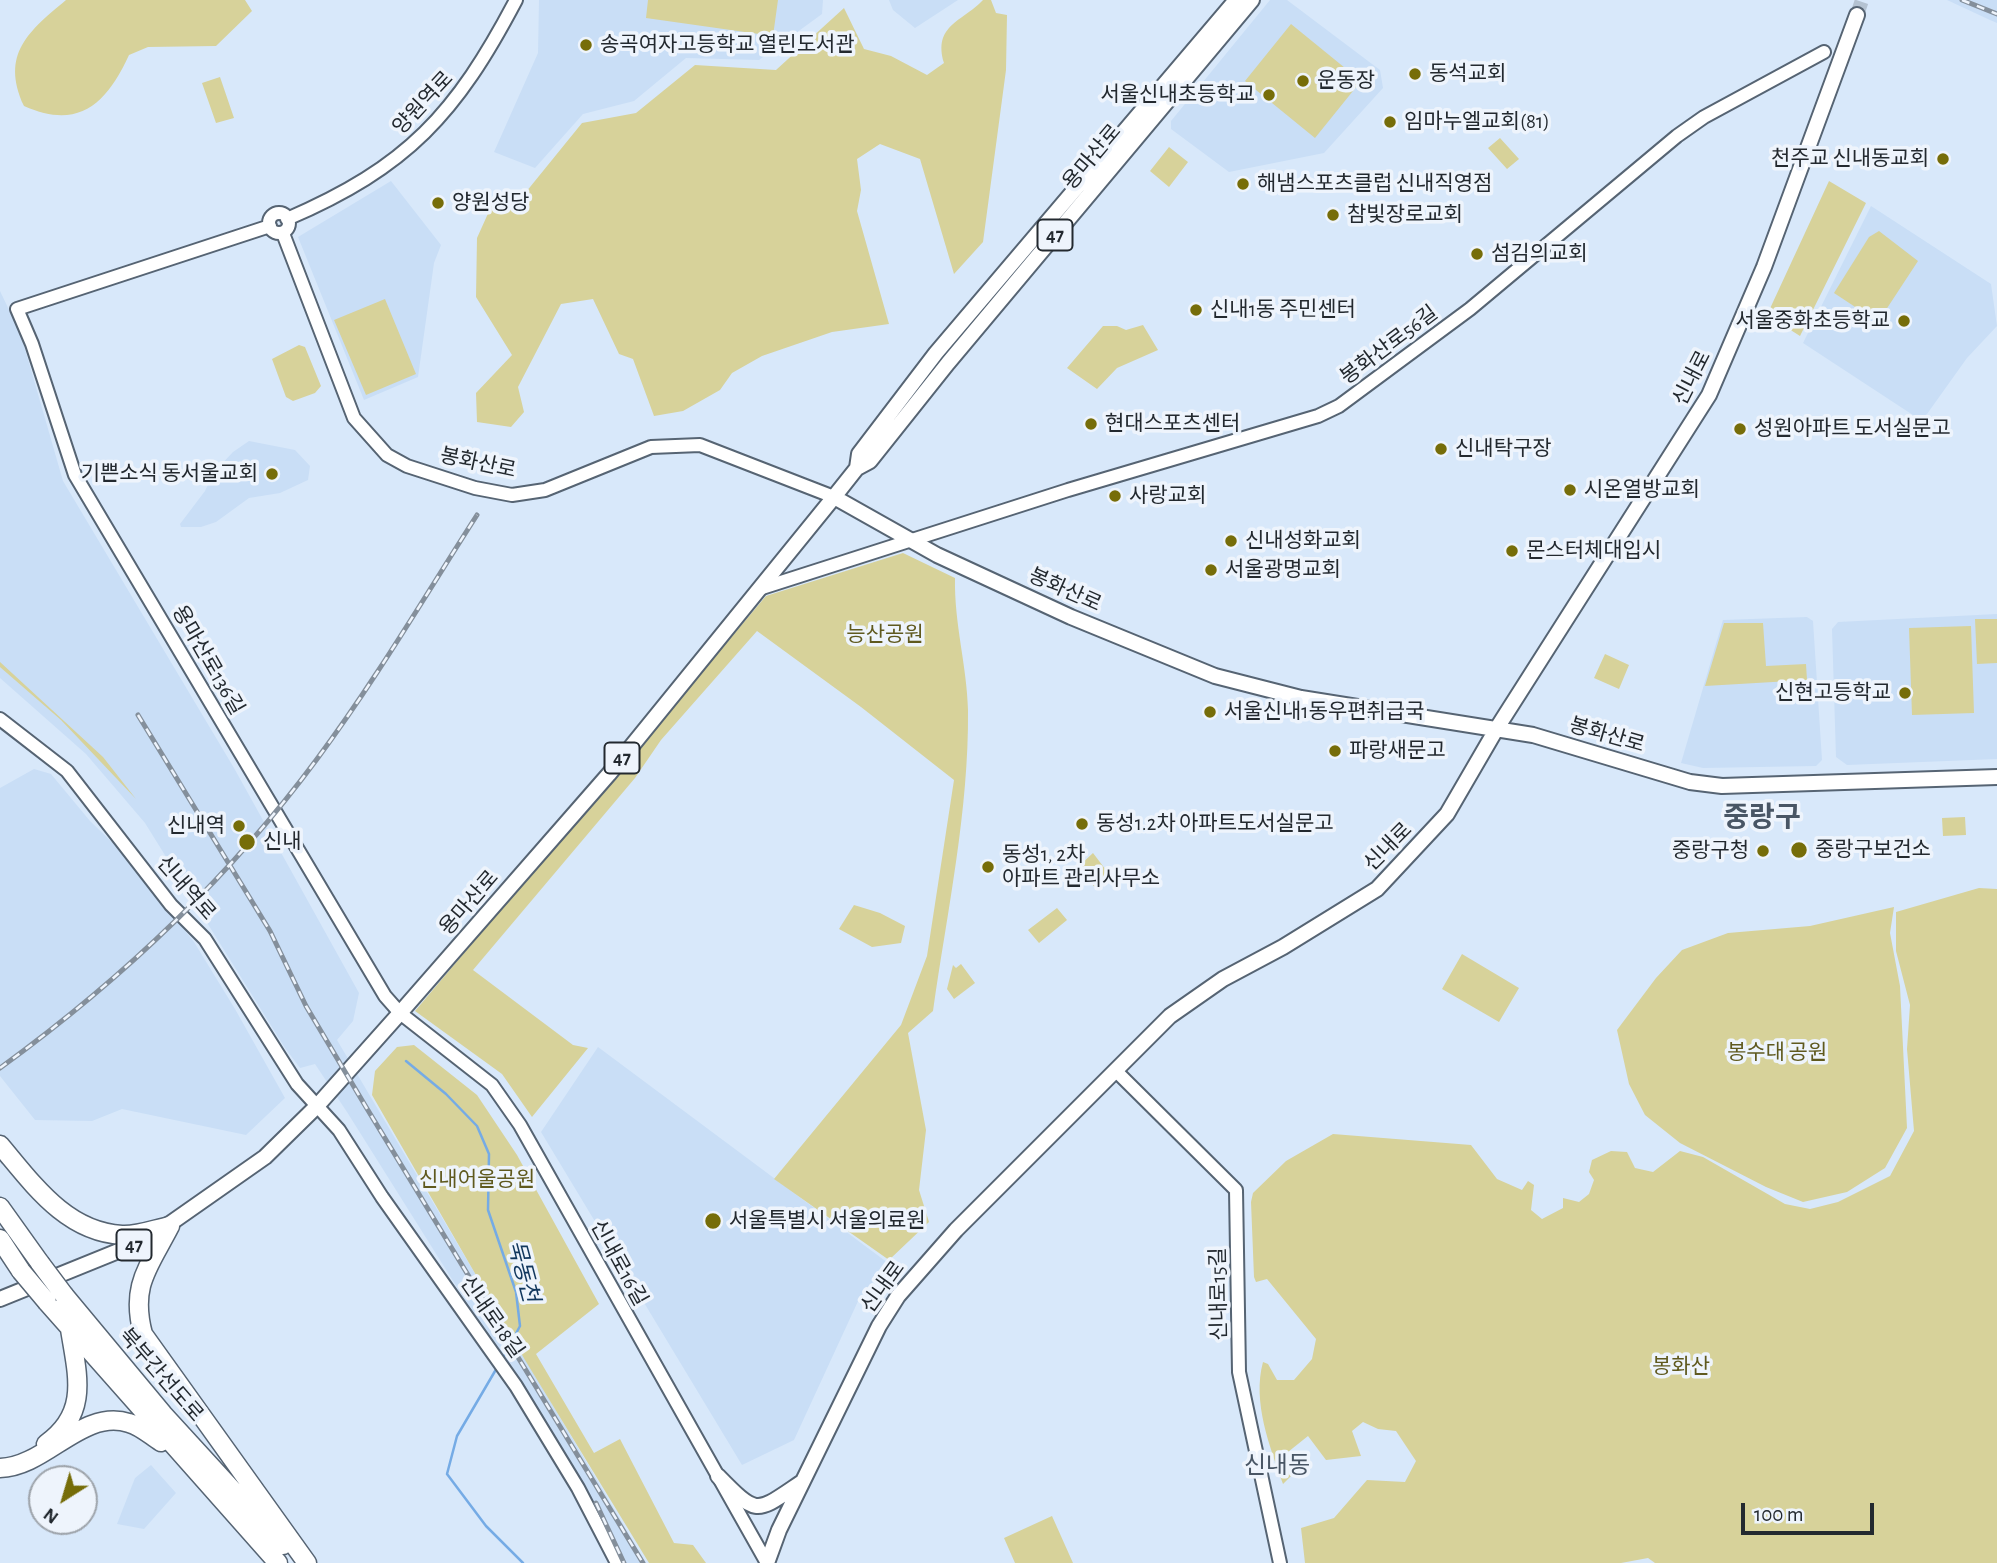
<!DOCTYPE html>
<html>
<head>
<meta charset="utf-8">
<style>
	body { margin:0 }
	#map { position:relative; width:1997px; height:1563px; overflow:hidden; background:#d8e8fa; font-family:"Alegreya Sans",sans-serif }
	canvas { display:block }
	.north { position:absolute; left:28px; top:1465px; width:70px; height:70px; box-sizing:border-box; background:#eef4fc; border:2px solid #9da3aa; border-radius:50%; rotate:217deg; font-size:19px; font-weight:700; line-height:28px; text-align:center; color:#23292f }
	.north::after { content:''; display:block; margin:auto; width:24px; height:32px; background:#766d09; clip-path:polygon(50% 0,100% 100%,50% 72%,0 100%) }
	.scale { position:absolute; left:1741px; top:1503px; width:133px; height:32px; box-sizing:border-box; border:4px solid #23292f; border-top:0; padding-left:9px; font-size:21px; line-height:24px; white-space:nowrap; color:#23292f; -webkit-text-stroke:5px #eef4fc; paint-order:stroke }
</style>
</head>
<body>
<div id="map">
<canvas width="1997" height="1563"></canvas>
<div class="north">N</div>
<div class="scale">100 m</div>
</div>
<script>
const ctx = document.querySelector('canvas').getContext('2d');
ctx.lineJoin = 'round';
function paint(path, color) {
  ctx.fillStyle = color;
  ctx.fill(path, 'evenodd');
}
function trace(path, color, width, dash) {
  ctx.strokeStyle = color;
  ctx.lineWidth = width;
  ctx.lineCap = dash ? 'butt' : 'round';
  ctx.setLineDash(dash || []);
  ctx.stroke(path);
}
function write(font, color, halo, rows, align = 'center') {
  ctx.font = font + ' "Alegreya Sans","Noto Sans KR",sans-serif';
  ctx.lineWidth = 7;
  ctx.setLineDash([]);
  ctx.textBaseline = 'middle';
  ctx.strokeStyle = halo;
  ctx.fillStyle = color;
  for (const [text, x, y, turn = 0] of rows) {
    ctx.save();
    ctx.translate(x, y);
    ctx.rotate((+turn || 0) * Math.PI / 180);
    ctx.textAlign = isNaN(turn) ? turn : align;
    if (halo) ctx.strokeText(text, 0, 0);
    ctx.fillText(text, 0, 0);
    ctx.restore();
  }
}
paint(new Path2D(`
	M539,0h284l-1,14 -63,46 -73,-2 -52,43 -51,13 -48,54 -41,-16 44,-99z
	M889,0h69l-43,28 -22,-18z
	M1270,0h17l93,70 3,18 -59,65 -95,19 -58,-43v-8z
	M1947,0h50v23l-7,-3z
	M391,181l50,64 -7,18 -16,114 -54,23 -66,-163z
	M1871,206l120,78 6,42 -30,32 -40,56 -8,5 -116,-76z
	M0,291l21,44 42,146 171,287 125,225 -6,28 -16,19 309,523h-27l-61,-115 -211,-336 -32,-48 -15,4 -15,-20 -140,-225 -59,-69 -86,-76z
	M249,441l46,9 15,16 -2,14 -28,13 -31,5 -33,24 -15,5h-20l-1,-3 25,-33 9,-19 19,-20z
	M1997,614v145l-150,6 -11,-8 -4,-128 6,-7z
	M1807,617l6,4 9,139 -6,6 -113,2 -22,-5 42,-143z
	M34,769l17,5 39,47 30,29 74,92 41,67 50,89 -39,37 -124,-26 -30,12 -57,-1 -35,-44v-288z
	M598,1047l290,216 -29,36 -65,141 -52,25 -201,-333z
	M151,1465l25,28 -32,36 -27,-5 18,-46z`), '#c9def6');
paint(new Path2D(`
	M66,0h179l7,11 -36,35 -68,1 -19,8c-23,50 -51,75 -105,51 -24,-52 5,-75 42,-106z
	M648,0h130l-5,36 -127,-18z
	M983,0h8l5,13 11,2 -1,55 -23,172 -29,32 -34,-115 -40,-15 -23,15 4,31 -4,21 32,113 -57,8 -70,24 -30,17 -12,17 -37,21 -29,5 -21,-57 -14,-5 -26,-55 -32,5 -43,83 6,25 -13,15 -34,-5 -1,-29 36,-38 -36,-58 1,-59 18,-40h18l13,-6 56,-69 54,-10 59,-48 81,5 68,-62 20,41 27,7 36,19 17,-12c-11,-38 18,-41 39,-63z
	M1291,24l70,57 -46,57 -70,-57z
	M220,77l14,41 -18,5 -14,-40z
	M1500,138l19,21 -12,10 -19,-21z
	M1169,147l19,15 -19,25 -19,-16z
	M1829,181l37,22 -66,133 -33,-21z
	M1879,231l39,30 -40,61 -44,-29 35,-56z
	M385,299l31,75 -50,21 -32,-75z
	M1143,325l15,25 -41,18 -20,21 -30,-21 36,-42h14l9,4z
	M299,345l6,2 16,39 -6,7 -22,8 -7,-4 -14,-38z
	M903,553l52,25c-1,45 12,88 13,132 1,101 -21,202 -35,301l-25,22 18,97 -7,60 10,32 -40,38 -115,-81 127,-154 26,-69 27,-176 -93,-73 -104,-76 -96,109 -26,38 -162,192 100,75 15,3 -56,69 -30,-43 -87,-63 351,-415z
	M1975,619h22v44l-20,1z
	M1724,623h39l3,43 40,-2 1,16 -102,6z
	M1971,626l3,87 -62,2 -3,-87z
	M1605,654l24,11 -10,24 -25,-11z
	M0,662l103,95 33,42 -75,-79 -61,-53z
	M1965,817l1,18 -23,1 -1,-18z
	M1093,853l16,21 -5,4 3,4 -10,8 -19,-23z
	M1979,888l18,1v674h-342l-7,-5 -27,5h-316l-4,-35 33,-10 33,-38 38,2 11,-21 -20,-30 -18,-2 -15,-7 -11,9 9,25 -35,4 -18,-24 -20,16 4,23 -9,9c-13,-37 -31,-82 -20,-122l5,2 9,16h17l18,-21 4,-20 -49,-60 -11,3 -2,-5 -3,-75 2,-9 33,-32 47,-27 138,11 26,34 25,11 6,-9 6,4 -3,25 11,9 21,-11v-10l16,4 10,-8 5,-14 -5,-8 3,-12 19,-9 16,1 8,16 18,4 27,-21 23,6 82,47 25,5 28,-7 52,-26 24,-45 -7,-82 3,-44 -14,-54v-39z
	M854,905l26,8 25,13 -4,17 -29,4 -33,-18z
	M1894,907l-4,26 10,53 7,142 -22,40 -38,24 -44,10 -37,-15 -86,-44 -35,-28 -16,-31 -12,-54 39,-52 26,-28 46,-17 82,-7z
	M1057,908l10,12 -28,23 -11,-13z
	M1462,954l57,34 -20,34 -57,-33z
	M961,964l14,19 -21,16 -7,-10 6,-24 3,3z
	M414,1045l63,50 40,60 82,149 -63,50 58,99 26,-14 54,104 19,2 13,18h-57l-124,-203 -153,-265 3,-24 22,-24z
	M1052,1516l21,47h-58l-11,-25z`), '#d7d29a');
trace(new Path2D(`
	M406,1061l40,33 31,32 12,28 -1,56 28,82 4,34 -18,34
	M498,1366l-41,70 -10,38 39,52 37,37`), '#75abe5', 2.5);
trace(new Path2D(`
	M1857,15l5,-15`), '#b4c2d1', 14, [14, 7]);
const minor = new Path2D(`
	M269 223a10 10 0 1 1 20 0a10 10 0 1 1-20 0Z
	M287,219c121,-52 169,-105 229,-219
	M270,226l-253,83 15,35 43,131 310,521 15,17 92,72 28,40 247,438
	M284,236l70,182 33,37 20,11 68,22 37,7 33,-5 106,-43 49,-2 134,52
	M759,589l309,-99 250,-74 21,-10 131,-97 207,-173 27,-19 120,-65
	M0,719l67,52 104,134 34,34 92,145 42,46 43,67 134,189 62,102 39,75
	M1116,1071l120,119 3,182 41,191`);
const major = new Path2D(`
	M857,468l13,-7 78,-98 304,-363
	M834,497l103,58 134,62 144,59 86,22 232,37 157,47 32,4 275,-9
	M0,1299l148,-60 117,-82 52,-51 83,-93 209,-239 225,-277 23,-29 2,-14 77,-101 300,-353
	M718,1476c40,41 38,37 84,6
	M767,1563l12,-33 100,-204 19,-30 58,-66 214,-214 53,-37 60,-32 94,-58 70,-75 50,-86 212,-333 55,-128 93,-252`);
const highway = new Path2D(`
	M0,1145c33,39 66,87 122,90 15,1 33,-6 48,-9
	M0,1207l40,56
	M170,1226c-21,41 -40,59 -27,108l164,229
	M0,1239l21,32
	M64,1295l99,119 120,131
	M47,1302l231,261
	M46,1444c44,-31 31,-70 24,-115
	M0,1468c46,-1 82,-60 129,-45 12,3 22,13 32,19`);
trace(minor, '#566473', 16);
trace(major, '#566473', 18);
trace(highway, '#566473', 21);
trace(minor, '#fff', 12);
trace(major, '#fff', 14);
trace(highway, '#fff', 18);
const rail = new Path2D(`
	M1962,0l35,14
	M138,715l132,216 36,75 60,101 277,456
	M0,1068c120,-87 229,-190 317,-309 58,-78 108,-163 160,-244
	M596,1503l28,60`);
trace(rail, '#848f9b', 5);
trace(rail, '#eef4fc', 2.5, [8]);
const highwayBridge = new Path2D(`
	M40,1263l24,32
	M21,1271l26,31`);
trace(highwayBridge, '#566473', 21, []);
trace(highwayBridge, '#fff', 18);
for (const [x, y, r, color] of [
	[586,45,7,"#766d09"],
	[1415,74,7,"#766d09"],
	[1303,81,7,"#766d09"],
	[1269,95,7,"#766d09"],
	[1390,122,7,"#766d09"],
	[1943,159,7,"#766d09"],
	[1243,184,7,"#766d09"],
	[438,203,7,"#766d09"],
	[1333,215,7,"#766d09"],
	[1477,254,7,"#766d09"],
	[1196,310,7,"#766d09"],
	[1904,321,7,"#766d09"],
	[1091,424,7,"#766d09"],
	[1740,429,7,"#766d09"],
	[1441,449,7,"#766d09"],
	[272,474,7,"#766d09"],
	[1570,490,7,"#766d09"],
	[1115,496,7,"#766d09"],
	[1231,541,7,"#766d09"],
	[1512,551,7,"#766d09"],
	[1211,570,7,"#766d09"],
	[1905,693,7,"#766d09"],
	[1210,712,7,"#766d09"],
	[1335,751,7,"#766d09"],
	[1082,824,7,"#766d09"],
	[239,826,7,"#766d09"],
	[247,842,9,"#766d09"],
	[1799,850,9,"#766d09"],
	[1763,851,7,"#766d09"],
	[988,867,7,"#766d09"],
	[713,1221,9,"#766d09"]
]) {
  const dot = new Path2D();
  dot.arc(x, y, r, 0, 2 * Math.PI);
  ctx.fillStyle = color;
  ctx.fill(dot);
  trace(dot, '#eef4fc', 2.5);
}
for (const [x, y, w] of [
	[1055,235,35],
	[622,758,35],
	[134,1245,35]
]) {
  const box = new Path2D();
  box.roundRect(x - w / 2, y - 15.5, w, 31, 5);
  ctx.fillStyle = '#eef4fc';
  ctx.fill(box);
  trace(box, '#23292f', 2);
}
write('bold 19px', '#23292f', null, [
	["47",1055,235],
	["47",622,758],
	["47",134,1245]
]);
write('21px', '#23292f', '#eef4fc', [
	["송곡여자고등학교 열린도서관",600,45],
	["동석교회",1429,74],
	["운동장",1317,81],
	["서울신내초등학교",1255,95,"right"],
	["임마누엘교회(81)",1404,122],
	["천주교 신내동교회",1929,159,"right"],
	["해냄스포츠클럽 신내직영점",1257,184],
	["양원성당",452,203],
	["참빛장로교회",1347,215],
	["섬김의교회",1491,254],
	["신내1동 주민센터",1210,310],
	["서울중화초등학교",1890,321,"right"],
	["현대스포츠센터",1105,424],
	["성원아파트 도서실문고",1754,429],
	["신내탁구장",1455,449],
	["기쁜소식 동서울교회",258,474,"right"],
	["시온열방교회",1584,490],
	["사랑교회",1129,496],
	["신내성화교회",1245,541],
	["몬스터체대입시",1526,551],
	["서울광명교회",1225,570],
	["신현고등학교",1891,693,"right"],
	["서울신내1동우편취급국",1224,712],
	["파랑새문고",1349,751],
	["동성1.2차 아파트도서실문고",1096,824],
	["신내역",225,826,"right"],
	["신내",263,842],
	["중랑구보건소",1815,850],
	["중랑구청",1749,851,"right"],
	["동성1, 2차",1002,855],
	["아파트 관리사무소",1002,879],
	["서울특별시 서울의료원",729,1221]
], 'left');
write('21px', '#23292f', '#eef4fc', [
	["양원역로",423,103,-47],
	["용마산로",1092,157,-50],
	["봉화산로56길",1389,345,-37],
	["신내로",1692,378,-63],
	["봉화산로",478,463,12],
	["봉화산로",1065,590,24],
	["용마산로136길",208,660,60],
	["봉화산로",1607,735,16],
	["신내로",1388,847,-45],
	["신내역로",186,888,49],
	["용마산로",469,903,-49],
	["신내로16길",619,1263,61],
	["신내로",883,1287,-54],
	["신내로15길",1219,1294,-91],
	["신내로18길",492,1317,55],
	["북부간선도로",161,1375,49]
]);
write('21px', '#5f591e', '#eef4fc', [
	["능산공원",885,635],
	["봉수대 공원",1777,1053],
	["신내어울공원",477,1180],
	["봉화산",1681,1367]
]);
write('italic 23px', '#11375d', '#eef4fc', [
	["묵동천",523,1271,75]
]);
write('24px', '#495665', '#eef4fc', [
	["신내동",1277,1466]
]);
write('bold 28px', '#495665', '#eef4fc', [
	["중랑구",1762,818]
]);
</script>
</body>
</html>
